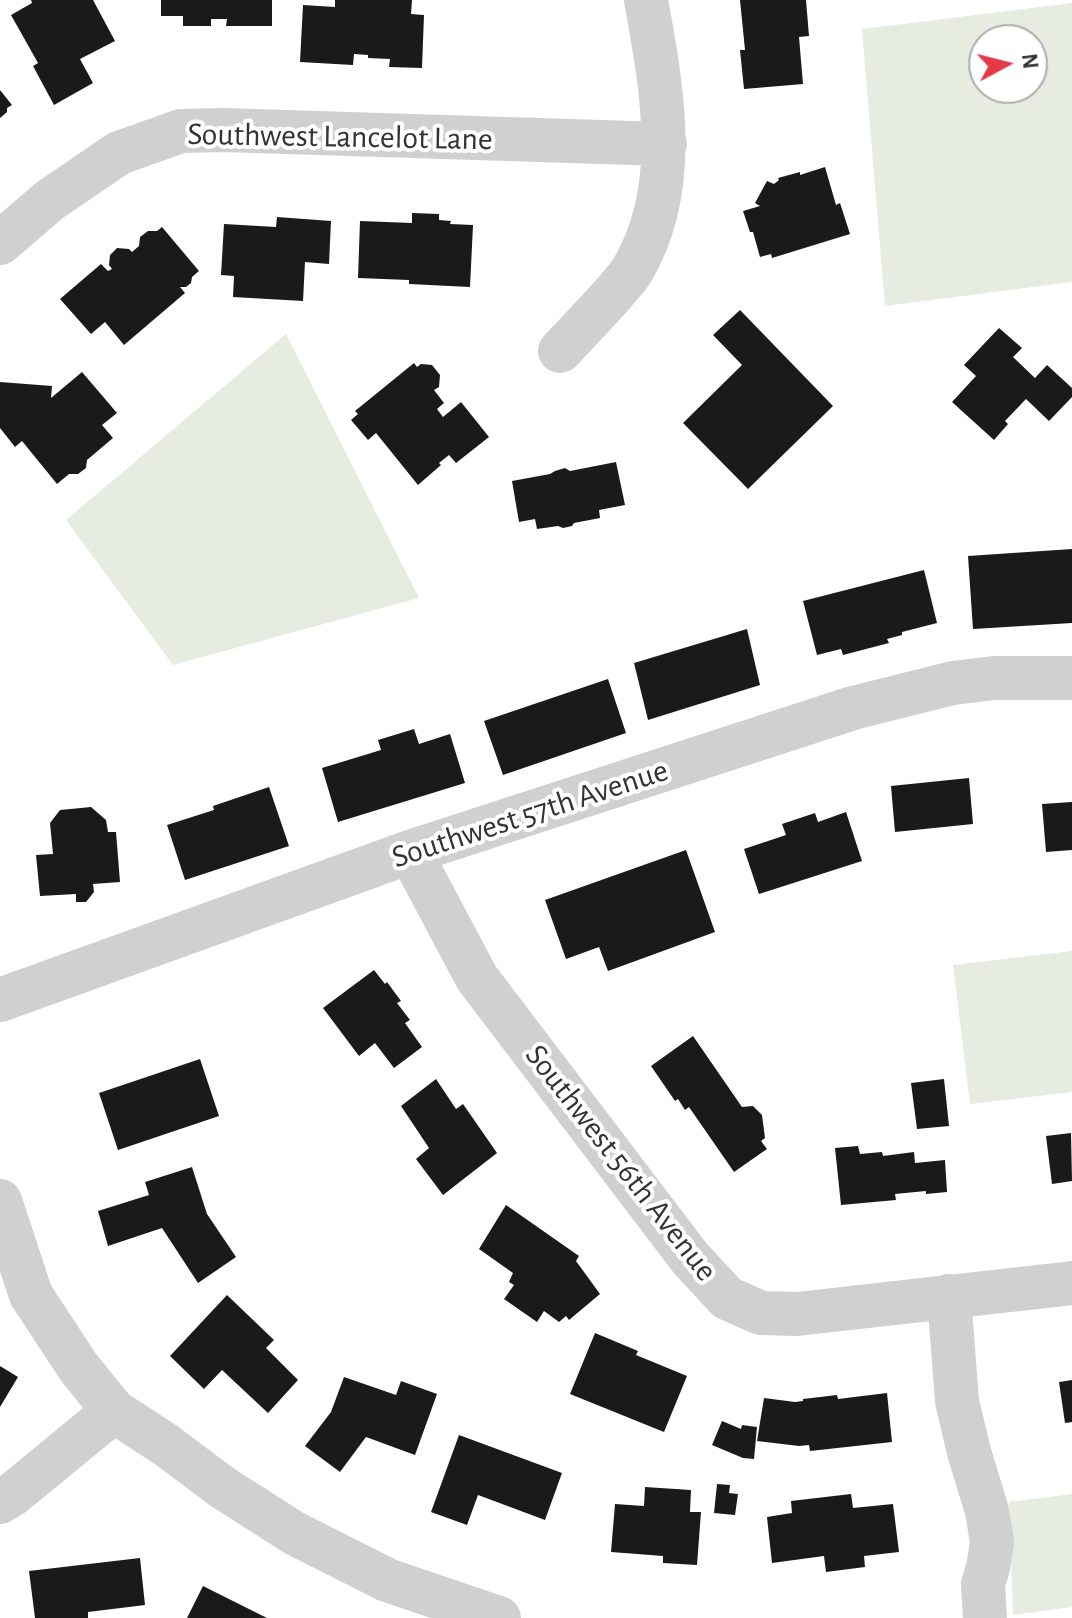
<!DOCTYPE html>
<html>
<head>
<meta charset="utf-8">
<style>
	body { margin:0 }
	#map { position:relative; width:1072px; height:1618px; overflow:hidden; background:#fff; font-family:"Alegreya Sans",sans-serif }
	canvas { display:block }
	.north { position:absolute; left:968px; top:24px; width:80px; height:80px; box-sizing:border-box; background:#fff; border:2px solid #adadad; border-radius:50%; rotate:83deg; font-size:22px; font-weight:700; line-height:32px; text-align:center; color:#333 }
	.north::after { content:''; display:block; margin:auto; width:28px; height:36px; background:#e63946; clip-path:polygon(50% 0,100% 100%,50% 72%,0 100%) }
</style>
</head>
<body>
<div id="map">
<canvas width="1072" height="1618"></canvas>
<div class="north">N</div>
</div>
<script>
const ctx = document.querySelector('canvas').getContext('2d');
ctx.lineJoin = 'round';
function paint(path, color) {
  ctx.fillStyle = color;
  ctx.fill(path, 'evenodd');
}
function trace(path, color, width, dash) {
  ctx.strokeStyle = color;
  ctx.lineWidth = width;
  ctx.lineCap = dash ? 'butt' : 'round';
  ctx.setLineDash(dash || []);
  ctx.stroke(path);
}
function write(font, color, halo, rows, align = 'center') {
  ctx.font = font + ' "Alegreya Sans",sans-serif';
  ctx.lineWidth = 8;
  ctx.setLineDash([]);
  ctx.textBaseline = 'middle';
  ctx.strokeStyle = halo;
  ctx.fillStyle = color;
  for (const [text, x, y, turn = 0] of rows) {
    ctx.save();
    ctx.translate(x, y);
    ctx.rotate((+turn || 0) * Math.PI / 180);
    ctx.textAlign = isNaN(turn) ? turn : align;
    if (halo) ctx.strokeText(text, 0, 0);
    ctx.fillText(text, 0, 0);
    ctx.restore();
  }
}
paint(new Path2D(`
	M1072,3v279l-187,24 -23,-277zM984,40h48v48h-48z
	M286,334l133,264 -246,67 -107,-145z
	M1072,951v141l-102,12 -17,-139z
	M1072,1494v113l-59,8 -4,-113z`), '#e6ecdf');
paint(new Path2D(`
	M31,0h62l22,41 -35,18 13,24 -39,22 -21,-39 5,-3 -27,-48 21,-12z
	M161,0h111v26h-46l1,-7h-16v7h-28v-10h-22z
	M335,0h77l-1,14 13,1 -2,53 -33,-1 1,-8 -22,-1v-3l-14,-1 -1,11 -53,-3 3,-57 32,2z
	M740,0h66l3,36 -10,1 4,47 -59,5 -4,-39h5z
	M0,90l12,15 -5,3v4l-7,6z
	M825,167l11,38 4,-2 10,31 -78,24 -1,-4 -11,3 -7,-25h-3l-7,-21 17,-5 -5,-3 12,-22 7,3 5,-4 -1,-2 22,-6v3z
	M412,213l27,1v6l12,1 -1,3 23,1 -3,62 -61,-3v-4l-51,-2 2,-57 52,2z
	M277,217l54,4 -2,43 -24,-2 -2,39 -70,-4 1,-21 -13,-1 3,-51 52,3z
	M162,227l37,44 -7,6 -1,6 -5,4h-6l5,6 -61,52 -19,-23 -14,12 -31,-35 41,-35 7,7 4,-2 -3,-4 1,-10 7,-7 12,1 3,3 7,-6 1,-9 8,-6h9z
	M740,310l93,96 -85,83 -65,-66 59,-58 -29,-30z
	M999,328l23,20 -9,9 22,21 12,-13 25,23v9l-23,24 -23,-22 -21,22 3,3 -14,16 -42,-38 24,-26 -12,-11z
	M414,363l3,4 4,-3 11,1 8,10 -1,12 -5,3 10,13 -7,6 6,8 18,-15 28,35 -33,26 -7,-8 -10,8 2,2 -23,20 -42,-52 -8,7 -17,-20 7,-6 -3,-3z
	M82,372l35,41 -15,12 11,13 -26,22 -1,8 -8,6h-9l-12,10 -35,-43 -7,6 -15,-19v-46l52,4 -1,12z
	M616,462l9,43 -26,5 1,8 -26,5 -2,3 -9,2 -5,-2 -21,3 -2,-10 -16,3 -7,-41 38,-7 5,-3 10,-3 5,3z
	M1072,549v74l-99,6 -5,-73z
	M924,570l13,53 -35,9v3l-15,4 2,4 -46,12 -2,-6 -24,6 -14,-54z
	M747,629l13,56 -112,35 -14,-57z
	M608,679l18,54 -123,42 -19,-54z
	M414,729l5,15 31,-10 15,49 -127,39 -16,-54 59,-18 -3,-10z
	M969,778l4,46 -78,8 -4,-46z
	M269,787l20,59 -104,34 -18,-55 47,-15 -1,-4z
	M1072,802v48l-26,2 -4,-48z
	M91,807l15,13 2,12h8l4,50 -27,2 1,8 -8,10h-10v-8l-36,2 -4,-41 17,-1 -3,-31 10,-13z
	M846,812l16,49 -103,33 -15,-45 42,-14 -4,-11 33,-11 3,9z
	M686,850l29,82 -107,39 -9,-24 -33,12 -21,-59z
	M374,970l11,14 2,-2 14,19 -4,2 13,17 -5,3 17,24 -28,21 -19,-25 -16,13 -36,-48z
	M693,1036l49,71 11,-1 9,9 3,23 -4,3 6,8 -33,23 -45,-65 -4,3 -7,-11 -3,2 -24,-35z
	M200,1059l19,57 -101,34 -19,-57z
	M436,1079l20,30 7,-5 34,49 -54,42 -27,-36 13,-11 -28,-42z
	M944,1079l5,47 -32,3 -6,-46z
	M1071,1133l1,48 -20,3 -6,-48z
	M858,1146l2,8 22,-2 1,4 31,-4 1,11 30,-3 2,32 -21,2v-3l-31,3 1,6 -55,5 -6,-57z
	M192,1167l15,47 29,43 -38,26 -36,-55 -54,18 -10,-35 51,-16 -4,-13z
	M506,1205l73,51 -3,5 24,33 -31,26 -3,-4 -7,6 -15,-11 -7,11 -33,-23 10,-14 -5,-3 4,-9 -34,-24z
	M227,1295l47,45 -8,8 32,32 -30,33 -46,-43 -18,19 -34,-33z
	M595,1333l43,18 -2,4 51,21 -23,56 -94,-38z
	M0,1366l18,11 -18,30z
	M344,1377l52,18 5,-14 36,13 -22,61 -49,-18 -26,35 -35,-26 26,-34z
	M1072,1380v42l-7,1 -6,-41z
	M887,1393l5,49 -82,9 -1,-6 -10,1 -42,-5 7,-43 31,4 8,-1v-2l34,-4 1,4z
	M722,1421l19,8 1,-4 15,2 -3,32 -11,-1 -31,-13z
	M459,1435l103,38 -17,47 -67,-25 -11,30 -36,-13z
	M717,1484l13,1 -1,8 9,1 -3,21 -21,-2z
	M645,1487l46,3 -1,22h11l-4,53 -34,-2v-7l-52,-4 4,-48 29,2z
	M851,1494l2,14 40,-4 6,48 -35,4 1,11 -39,5 -2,-16 -52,7 -5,-46 25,-4 -1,-12z
	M140,1558l5,47 -57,7v6h-53l-6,-47z
	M203,1586l64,32h-80z`), '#1a1a1a');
trace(new Path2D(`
	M0,243l50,-43 69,-47 62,-22 42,-1 442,14
	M560,351c18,-19 36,-38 54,-58 6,-8 14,-15 19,-24 48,-82 29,-180 13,-269
	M410,852l67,126 213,280 37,40 34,15 36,1 275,-31
	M0,1000l410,-148 443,-144 100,-25 41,-5h78
	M0,1201l31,94 48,73 35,43 52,34 56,42 72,46 93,47 112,38
	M949,1296l8,105 12,51 18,59 5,31 -4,26 -5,16 2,34
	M0,1502l13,-8 101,-83`), '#d0d0d0', 44);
write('32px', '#333', '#fff', [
	["Southwest Lancelot Lane",340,137,1],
	["Southwest 57th Avenue",530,814,-18],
	["Southwest 56th Avenue",621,1163,52]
]);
</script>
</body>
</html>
